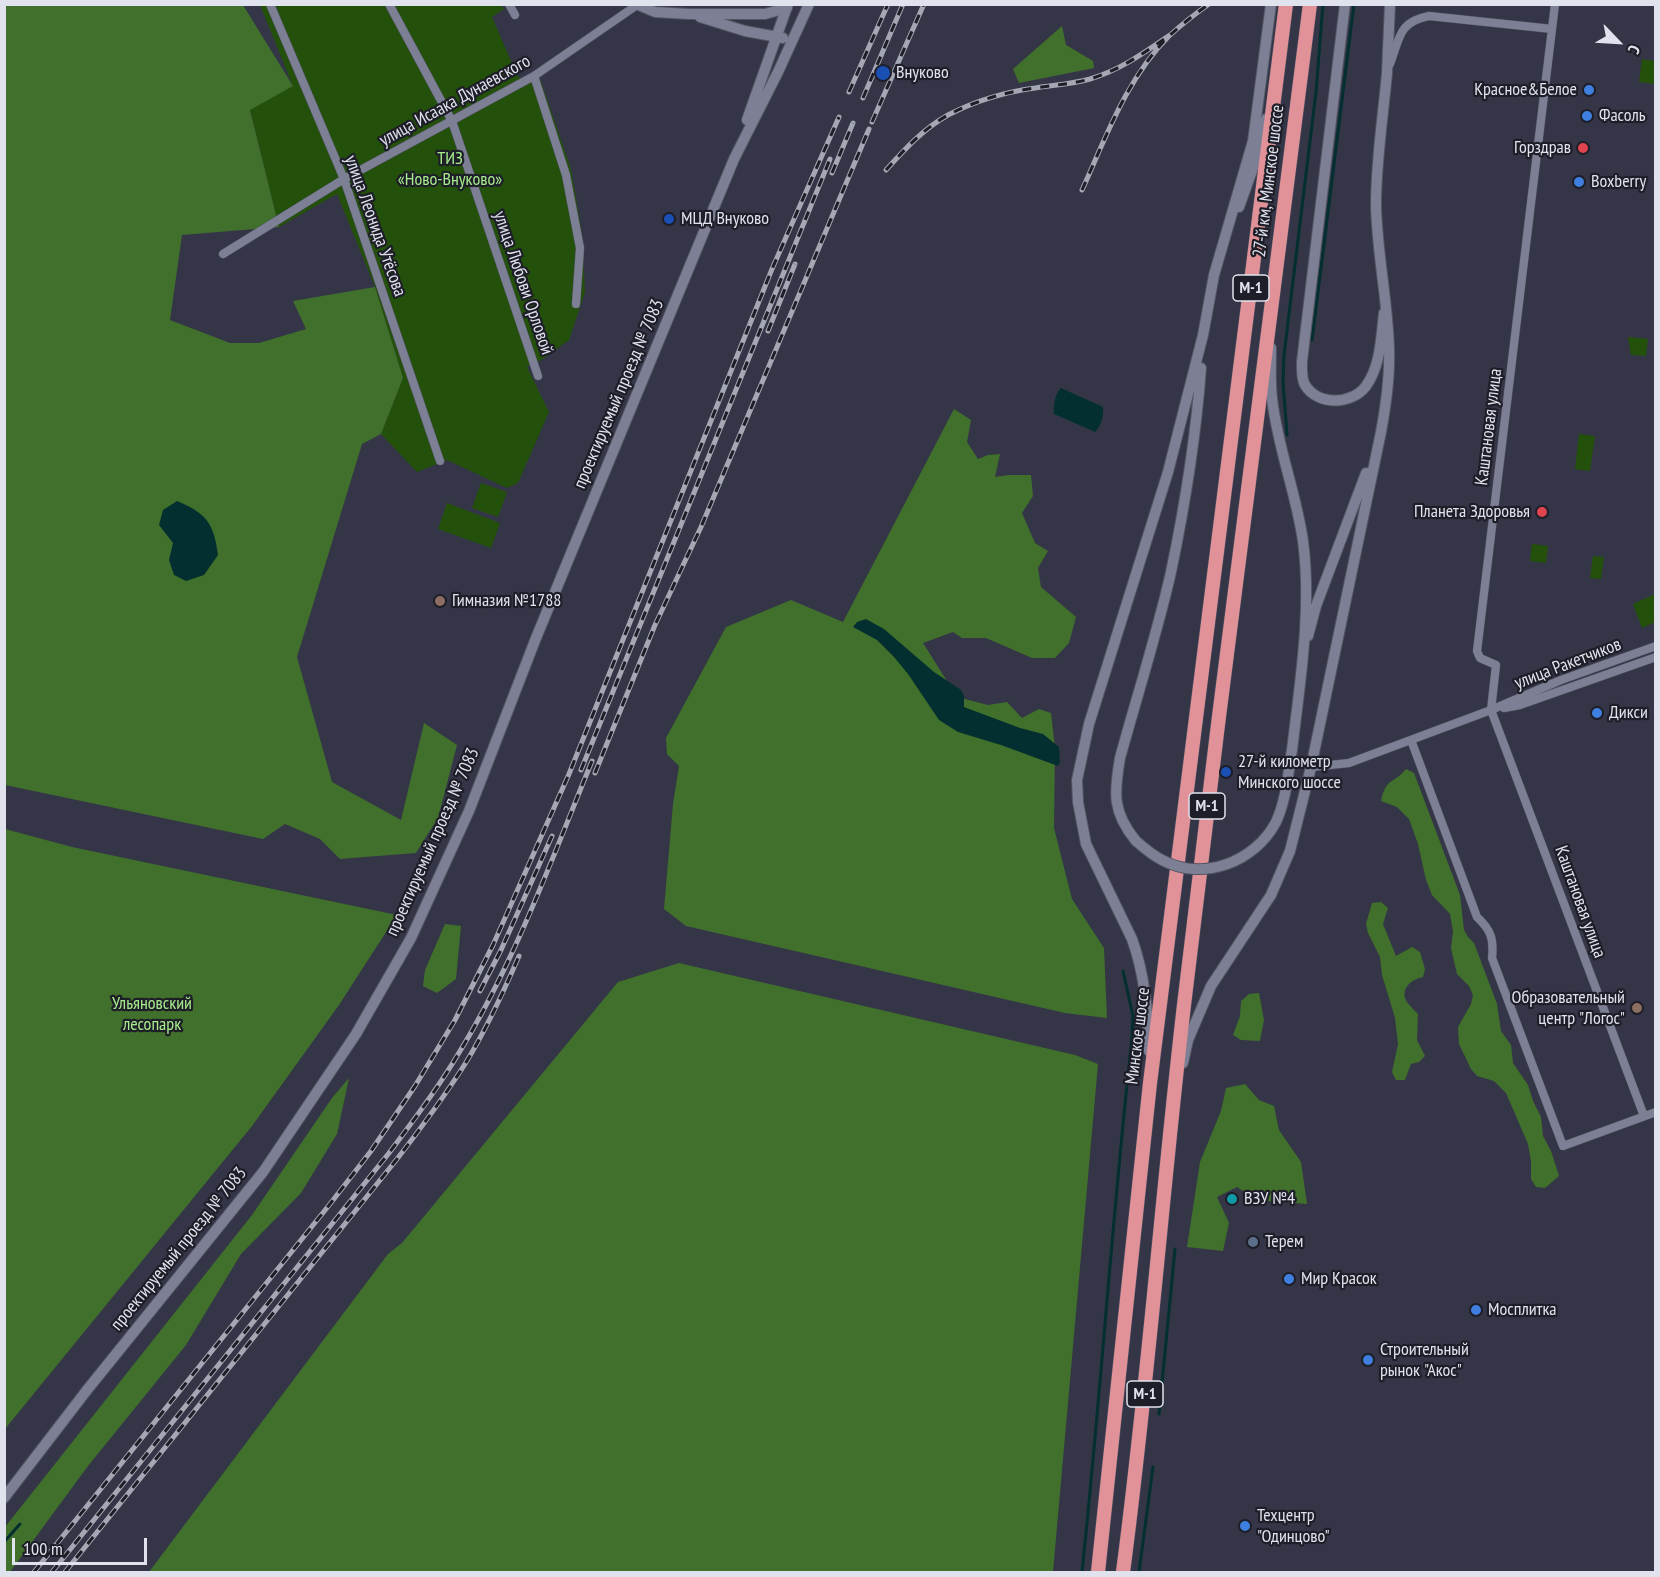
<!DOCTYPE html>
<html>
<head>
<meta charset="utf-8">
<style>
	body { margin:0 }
	#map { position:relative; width:1660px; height:1577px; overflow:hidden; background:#343648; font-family:"PT Sans Narrow",sans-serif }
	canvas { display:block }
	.frame { position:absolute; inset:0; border:6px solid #e0e2ed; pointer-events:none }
	.north { position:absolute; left:1588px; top:12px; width:60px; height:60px; -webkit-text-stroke:4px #1d1e27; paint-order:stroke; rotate:115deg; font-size:16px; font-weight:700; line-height:24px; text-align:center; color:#e0e2ed }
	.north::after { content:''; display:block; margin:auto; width:21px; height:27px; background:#e0e2ed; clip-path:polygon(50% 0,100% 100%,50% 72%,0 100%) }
	.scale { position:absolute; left:12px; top:1538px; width:135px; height:27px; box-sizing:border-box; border:3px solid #e0e2ed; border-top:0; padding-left:8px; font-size:18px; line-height:21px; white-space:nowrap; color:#e0e2ed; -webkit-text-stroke:4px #1d1e27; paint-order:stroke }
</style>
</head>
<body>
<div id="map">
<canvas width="1660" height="1577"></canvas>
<div class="frame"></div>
<div class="north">С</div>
<div class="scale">100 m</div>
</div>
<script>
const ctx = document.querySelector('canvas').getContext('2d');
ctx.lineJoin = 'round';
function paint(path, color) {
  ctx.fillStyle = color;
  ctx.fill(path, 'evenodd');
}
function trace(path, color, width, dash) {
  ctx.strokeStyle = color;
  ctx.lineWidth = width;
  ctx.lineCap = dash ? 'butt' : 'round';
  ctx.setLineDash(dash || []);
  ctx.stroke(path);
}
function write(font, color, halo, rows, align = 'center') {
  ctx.font = font + ' "PT Sans Narrow",sans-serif';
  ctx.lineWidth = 4.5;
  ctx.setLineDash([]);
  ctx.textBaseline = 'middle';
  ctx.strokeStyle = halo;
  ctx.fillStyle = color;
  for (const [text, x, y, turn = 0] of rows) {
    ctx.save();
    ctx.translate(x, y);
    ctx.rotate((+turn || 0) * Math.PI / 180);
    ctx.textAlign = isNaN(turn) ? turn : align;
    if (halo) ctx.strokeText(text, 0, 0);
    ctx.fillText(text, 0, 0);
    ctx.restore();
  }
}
paint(new Path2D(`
	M260,5h241l3,4 -12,8 26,60 23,4 30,88 11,64 3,59 -16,48 -26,19 -16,8 22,45 -31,71 -11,5 -60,-28 -30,12 -36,-38 22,-56 -28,-91 -38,-93 -58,33 -29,-118 43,-23z
	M1642,59l13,2v23l-16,-2z
	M1628,337l20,2 -2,17 -15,-1z
	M1579,434l16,2 -5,35 -15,-2z
	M481,483l26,9 -9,25 -26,-9z
	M447,503l53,20 -9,25 -53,-19z
	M1532,544l16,2 -2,17 -16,-2z
	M1593,556l11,1 -3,22 -11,-1z
	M1655,594v28l-13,6 -9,-24z`), '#23500a');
paint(new Path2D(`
	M5,5h238l50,81 -43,24 29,117 -97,8 -12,85 60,23h29l47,-14 -13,-28 82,-14 28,91 -22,56 -19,10 -65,213 35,125 69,38 23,-97 33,22 -19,73 -22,35 -76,6 -20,-20 -35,-15 -22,15 -258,-54z
	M1062,26l4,19 27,16 1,7 -75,15 -6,-14z
	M954,409l17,11 -4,22 11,17 10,-4 12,-1 -5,23 14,-2h22l2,21 -11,17 13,30 13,8 -10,17 3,19 35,30 -7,26 -14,15h-23l-46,-20h-24l-9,-6 -30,11 34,54 31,8 19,-3 15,16 17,-9 12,4 4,35 -1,80 18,71 32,49 3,70 -42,-5 -379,-87 -22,-17 9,-105 6,-38 -12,-12 -1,-16 60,-111 65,-27 52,22z
	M1406,769l8,4 46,122 4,35 4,7 6,6 23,61 4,27 10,14 2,18 15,22 5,16 8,16 2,19 8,15 8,25 -14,12 -9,-1 -5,-8v-18l-3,-17 -22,-51 -12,-12 -17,-5 -6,-7 -12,-25 -1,-17 13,-23 2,-9 -4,-9 -12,-12 -6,-26 2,-17 -3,-17 -18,-19 -6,-15 -8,-36 -9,-25 -12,-12 -16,-6c5,-24 13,-17 25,-32z
	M5,829l67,18 325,68 -58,90 -87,121 -247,303z
	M1381,902l7,6 -5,16 13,32 16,-9 8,5 5,17 -2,8c-11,2 -24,12 -16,25 3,4 7,8 11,12l-1,26 8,16 -6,6 -8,2 -6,16h-9l-4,-8 6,-28 -3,-26 -13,-43 -2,-18 -12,-24 -2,-9 6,-21z
	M445,924l16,2 -5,53 -19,14 -14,-7 2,-16z
	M679,963l396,92 23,9 -45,508h-904l239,-318 14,-11 216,-261z
	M1259,993l5,27 -4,21 -19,-1 -8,-5 7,-19 1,-15 8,-7z
	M349,1078l-12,56 -36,59 -60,61 -55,91 -98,121 -78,106h-5v-45l247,-312 80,-117z
	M1245,1084l14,16 15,6 5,24 22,32 6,42 -51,-4 -19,-13 -20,10 12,26 -6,28 -36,-4 13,-85 21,-51 5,-23z`), '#40702b');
paint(new Path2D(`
	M1061,388l42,19c1,8 -2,20 -8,25l-41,-18c-1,-8 1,-21 7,-26z
	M177,501c29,12 37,22 41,54l-14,20 -18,6 -12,-6 -5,-15 4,-17 -14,-18 4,-15z
	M866,619l18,10 50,43 27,18 3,6v11l56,21 23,6 16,13 1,15 -2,4 -57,-21 -43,-13 -19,-12 -31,-46 -14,-17 -17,-17 -24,-13 4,-5z`), '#032f30');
trace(new Path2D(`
	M1312,340l42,-336
	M1287,435l-4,-53 1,-27 32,-263 7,-88
	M1159,1414l16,-165
	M4,1542l16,-18
	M1082,1572c19,-178 30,-356 50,-534l1,-22 -10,-45
	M1139,1572l14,-105`), '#032f30', 3);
const minor = new Path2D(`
	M270,4l74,175 96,282
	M389,4l63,117 86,255
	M509,4l6,11
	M1555,4l-78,647 3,7 16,7 -5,45 153,406
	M1390,64c10,-26 8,-42 39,-48l123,13
	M534,76l32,99 14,73 -4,56
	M223,254l121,-75 190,-103 103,-71
	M1504,708l16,-3 136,-48
	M1411,740l66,177c14,13 17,22 15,41l71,188 93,-34
	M1311,767l38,-4 142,-53 70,-30 95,-34`);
const tertiary = new Path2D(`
	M1345,4l-43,357c0,8 -1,17 3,24 13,21 47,20 61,1 15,-21 15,-49 18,-73`);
const secondary = new Path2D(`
	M636,4l19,8 33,2h77l22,-6
	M700,17l45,14 38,7
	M747,120l41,-116
	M1239,207l19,-53 8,-35
	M1271,348c0,16 -1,34 1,50 5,48 24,94 31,143 9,69 -3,141 -11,209
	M1308,636l8,-30 50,-133
	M1136,841c-24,-29 -22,-48 -16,-83 17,-62 37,-124 51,-186 14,-67 25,-136 30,-204
	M1149,1051c-1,-38 -4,-76 -17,-112l-46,-95 -8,-42 -1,-22 12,-56 79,-252 35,-137 11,-60 39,-134 18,-137
	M1183,1063l5,-23 23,-54 60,-91 19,-44 21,-84 70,-335c5,-27 9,-54 8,-82 -1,-48 -12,-96 -13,-145 0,-44 7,-88 11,-132 1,-23 2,-46 3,-69
	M4,1498l83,-108 176,-218 93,-138 55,-96 58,-127 67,-173 198,-479 44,-87 31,-68`);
const trunk = new Path2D(`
	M1098,1572l52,-489 136,-1079
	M1123,1572c25,-188 39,-378 61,-567 39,-334 84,-667 126,-1001`);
trace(minor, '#535463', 9);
trace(tertiary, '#535463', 12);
trace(secondary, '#535463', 12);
trace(trunk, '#535463', 15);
trace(minor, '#7d7f94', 8);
trace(tertiary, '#7d7f94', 10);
trace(secondary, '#7d7f94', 10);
trace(trunk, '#e09298', 14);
const rail = new Path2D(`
	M849,92l39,-88
	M863,98l40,-94
	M872,122l52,-118
	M886,170c19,-21 37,-41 62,-55 27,-14 57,-23 87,-27 19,-3 37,-4 55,-9 30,-9 54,-26 80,-44
	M832,173l21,-50
	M1082,190c24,-53 45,-112 87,-154 12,-11 26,-22 40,-32
	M768,331l27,-67
	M581,770l249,-611
	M595,773l60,-148 46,-98 168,-398
	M480,991l21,-41 51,-114
	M34,1572l296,-368 41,-53 44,-65 40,-66 38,-75 76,-171 203,-505 67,-152
	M52,1572l337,-419c24,-32 48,-63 68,-97 57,-92 94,-195 135,-295
	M65,1572l332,-413c24,-31 47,-62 68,-95 21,-34 38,-71 54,-108`);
trace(rail, '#a5a7b4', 5);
trace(rail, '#1d1e27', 3, [9]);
const secondaryBridge = new Path2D(`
	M1136,841c8,7 16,14 26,19 41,22 93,2 114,-38 10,-21 12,-48 16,-72`);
trace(secondaryBridge, '#535463', 12, []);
trace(secondaryBridge, '#7d7f94', 10);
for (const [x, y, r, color] of [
	[883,73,8,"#1a4fb4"],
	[1589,90,6,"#3f7fe0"],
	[1587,116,6,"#3f7fe0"],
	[1583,148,6,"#e0444e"],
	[1579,182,6,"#3f7fe0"],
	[669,219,6,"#1a4fb4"],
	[1542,512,6,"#e0444e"],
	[440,601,6,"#8d6e63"],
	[1597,713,6,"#3f7fe0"],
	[1226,772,6,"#1a4fb4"],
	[1637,1008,6,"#8d6e63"],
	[1232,1199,6,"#0f9aa8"],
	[1253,1242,6,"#5c6f8a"],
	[1289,1279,6,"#3f7fe0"],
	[1476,1310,6,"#3f7fe0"],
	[1368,1360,6,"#3f7fe0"],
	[1245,1526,6,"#3f7fe0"]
]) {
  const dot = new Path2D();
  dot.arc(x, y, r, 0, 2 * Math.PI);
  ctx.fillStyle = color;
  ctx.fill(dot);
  trace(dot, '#1d1e27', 2);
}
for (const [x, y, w] of [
	[1251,288,36],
	[1207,806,36],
	[1145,1394,36]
]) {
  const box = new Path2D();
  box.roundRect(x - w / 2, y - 13, w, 26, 4.5);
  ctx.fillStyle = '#1d1e27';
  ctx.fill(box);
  trace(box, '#e0e2ed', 1.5);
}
write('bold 16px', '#e0e2ed', null, [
	["М-1",1251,288],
	["М-1",1207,806],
	["М-1",1145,1394]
]);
write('18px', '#e0e2ed', '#1d1e27', [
	["Внуково",896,73],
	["Красное&Белое",1577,90,"right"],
	["Фасоль",1599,116],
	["Горздрав",1571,148,"right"],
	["Boxberry",1591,182],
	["МЦД Внуково",681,219],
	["Планета Здоровья",1530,512,"right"],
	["Гимназия №1788",452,601],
	["Дикси",1609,713],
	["27-й километр",1238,762],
	["Минского шоссе",1238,783],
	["Образовательный",1625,998,"right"],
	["центр \"Логос\"",1625,1019,"right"],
	["ВЗУ №4",1244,1199],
	["Терем",1265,1242],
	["Мир Красок",1301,1279],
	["Мосплитка",1488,1310],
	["Строительный",1380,1350],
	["рынок \"Акос\"",1380,1371],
	["Техцентр",1257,1516],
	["\"Одинцово\"",1257,1537]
], 'left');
write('18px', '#e0e2ed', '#1d1e27', [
	["улица Исаака Дунаевского",455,101,-29],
	["27-й км, Минское шоссе",1269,181,-83],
	["улица Леонида Утёсова",375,226,70],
	["улица Любови Орловой",523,283,71],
	["проектируемый проезд № 7083",619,394,-67],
	["Каштановая улица",1489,427,-83],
	["улица Ракетчиков",1568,664,-21],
	["проектируемый проезд № 7083",433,842,-66],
	["Каштановая улица",1580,902,70],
	["Минское шоссе",1138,1036,-83],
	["проектируемый проезд № 7083",179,1249,-51]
]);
write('18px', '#a7eb8c', '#1d1e27', [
	["ТИЗ",450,159],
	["«Ново-Внуково»",450,180],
	["Ульяновский",152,1004],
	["лесопарк",152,1025]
]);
</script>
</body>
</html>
